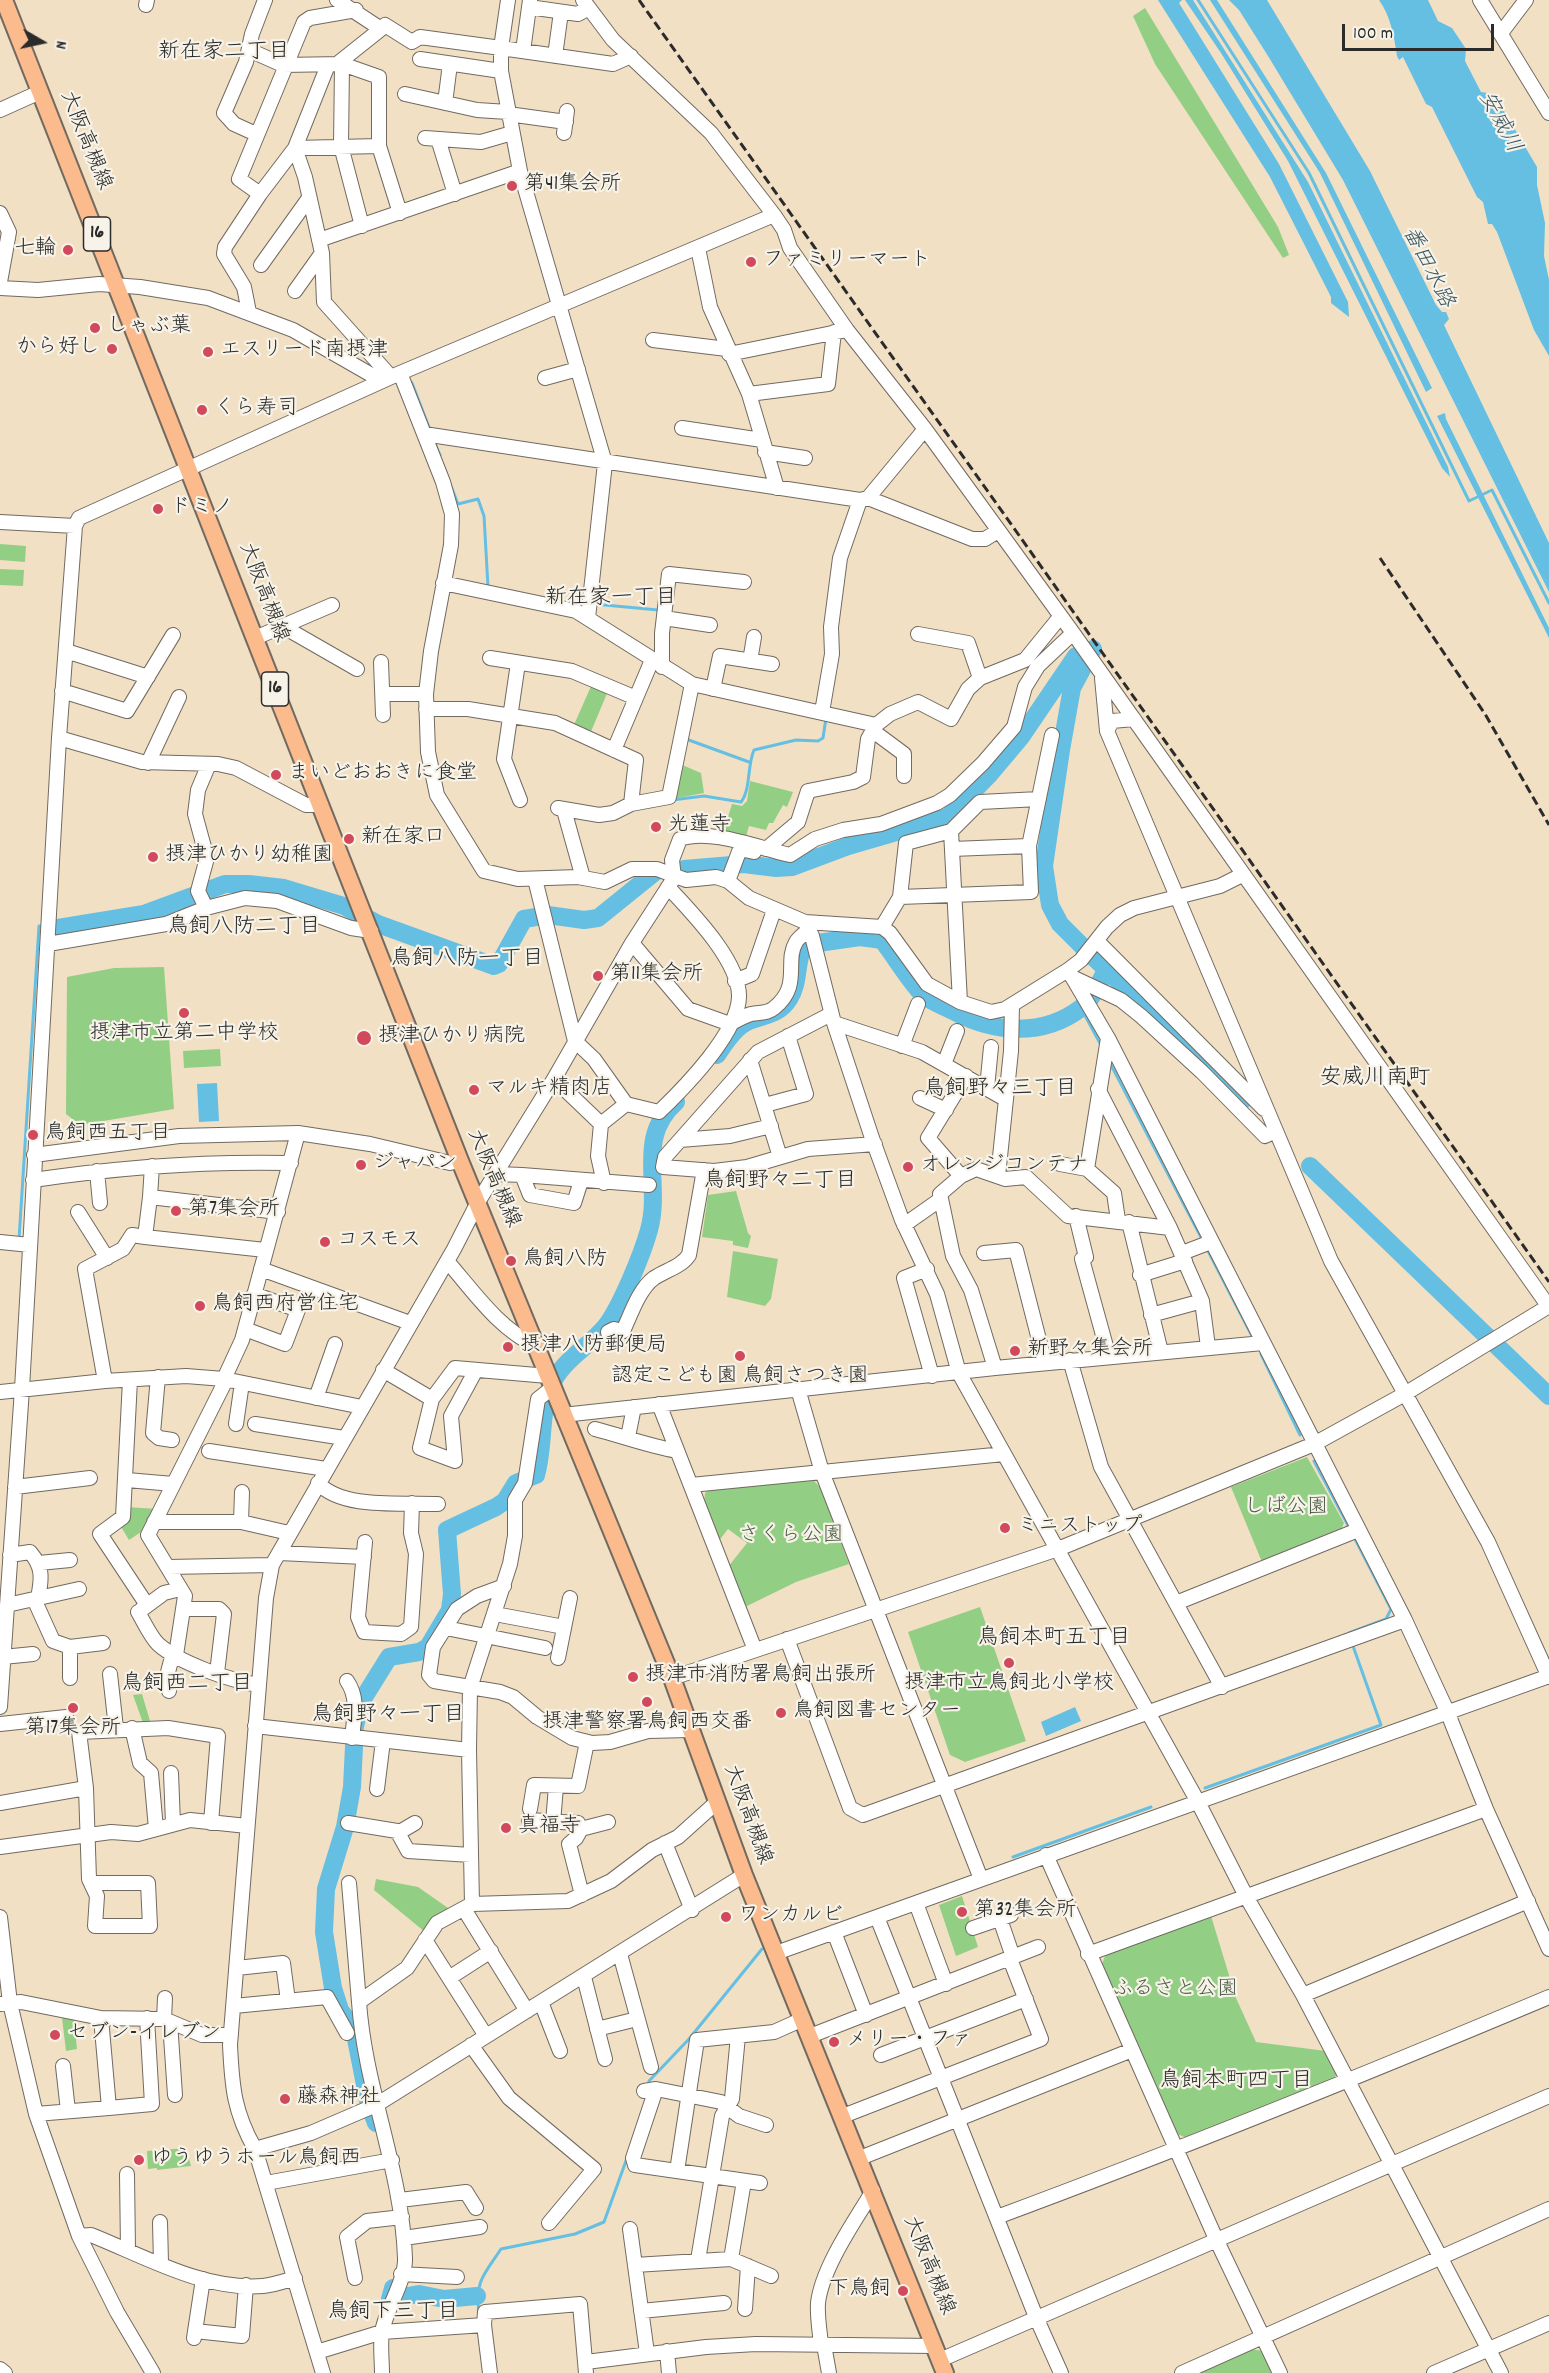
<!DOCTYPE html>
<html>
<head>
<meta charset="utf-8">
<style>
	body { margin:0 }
	#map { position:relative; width:1549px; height:2373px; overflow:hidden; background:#f2e0c4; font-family:Dekko,sans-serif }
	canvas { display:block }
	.north { position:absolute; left:12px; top:12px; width:60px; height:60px; -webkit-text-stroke:4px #f7f3e8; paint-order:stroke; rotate:99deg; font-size:16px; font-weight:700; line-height:24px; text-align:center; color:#2b2b2b }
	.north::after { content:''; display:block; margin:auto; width:21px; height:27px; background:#2b2b2b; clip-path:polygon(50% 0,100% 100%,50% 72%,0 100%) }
	.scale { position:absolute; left:1342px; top:24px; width:152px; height:27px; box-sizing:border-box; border:3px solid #2b2b2b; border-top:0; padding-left:8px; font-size:18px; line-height:21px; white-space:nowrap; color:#2b2b2b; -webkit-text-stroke:4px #f7f3e8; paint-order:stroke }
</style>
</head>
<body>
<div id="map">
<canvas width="1549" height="2373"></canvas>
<div class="north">N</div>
<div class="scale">100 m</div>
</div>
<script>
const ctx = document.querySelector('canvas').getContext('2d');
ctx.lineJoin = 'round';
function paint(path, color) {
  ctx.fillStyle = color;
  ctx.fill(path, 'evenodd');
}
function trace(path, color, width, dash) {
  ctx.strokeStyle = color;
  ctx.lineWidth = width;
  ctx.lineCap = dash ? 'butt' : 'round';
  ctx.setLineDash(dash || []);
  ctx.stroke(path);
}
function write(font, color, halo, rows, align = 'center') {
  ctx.font = font + ' Dekko,"Klee One",sans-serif';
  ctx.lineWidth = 4.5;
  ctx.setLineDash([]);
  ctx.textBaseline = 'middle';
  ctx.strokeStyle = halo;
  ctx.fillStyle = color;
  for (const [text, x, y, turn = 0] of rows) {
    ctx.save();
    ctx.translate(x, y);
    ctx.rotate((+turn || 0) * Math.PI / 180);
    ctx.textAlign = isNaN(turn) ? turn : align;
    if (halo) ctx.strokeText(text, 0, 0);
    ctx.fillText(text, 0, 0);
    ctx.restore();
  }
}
paint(new Path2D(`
	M1145,8l133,219 11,28 -6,3 -128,-194 -22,-48z
	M0,544l26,2 -1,16 -25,-2z
	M0,569l24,1 -1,16 -23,-1z
	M592,684l16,7 -18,43 -17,-7z
	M680,764l21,9 3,20 -32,6z
	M750,781l43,11 -6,15 -4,-2 -10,18h-4l-3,7 -17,-4 -4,14 -22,-7 9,-29 10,2 5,-5z
	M164,967l10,142 -94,16 -14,-11 1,-137 47,-9z
	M220,1049l1,17 -37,2 -1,-17z
	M736,1191l12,42 3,3 -3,12 -15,-3v-4l-31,-4 6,-42z
	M733,1251l45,8 -7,40 -6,7 -38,-9z
	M1307,1457l37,66 -3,7 -79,32 -31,-75z
	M812,1479l8,8 29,77 -53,18 -51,25 -17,-40 19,-24 -19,-14 -10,13 -14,-38 1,-11 5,-4z
	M126,1507l32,2 -14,25 -3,-2 -12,8 -9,-15z
	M980,1607l46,134 -61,21 -15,-7 -42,-123z
	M142,1694l8,27 -7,2 -10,-28z
	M376,1879l42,8 33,23 -26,22 -51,-42z
	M962,1896l16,51 -22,9 -17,-51z
	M1211,1916l25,82 20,44 70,9 12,20 -5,11 -146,56 -10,-4 -75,-170 3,-8 12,-6z
	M62,2018l12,2 3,29 -11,2z
	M186,2148l5,18 -34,4v-2l-9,1 -1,-18z
	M1250,2349l13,2 11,22h-79z`), '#92cf84');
paint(new Path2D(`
	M1158,0h24l-3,3 100,161 69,138 1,15 -18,-14v-6l-61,-120z
	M1185,0h8l115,182 140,285 2,10 -8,-9 -154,-307 -67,-108z
	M1210,0h7l109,173 106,215 -6,4 -106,-219z
	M1229,0h38l103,171 66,134 6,7h4l3,7 -5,6 105,218v49l-206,-412 -75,-124 -29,-46z
	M1379,0h49l10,21 14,7 14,21 -1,12 16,31 13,2 43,73v18l8,38 -1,33 5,24v76l-15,-26 -37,-98 -5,-8h-4l-5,-22 -6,-5 -45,-90 -6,-3 -23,-47 -4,3 -2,-4c-3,-20 -6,-39 -18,-56z
	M1445,413l1,6 103,209v10l-112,-222z
	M217,1083l2,38 -20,1 -2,-38z
	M1075,1707l6,14 -35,15 -5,-14z`), '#65bfe2');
trace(new Path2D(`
	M1198,0l111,173 160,328 23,-11 57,113
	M407,379l5,4 18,47
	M433,439l7,16
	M449,481l9,23 20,-5 6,17 4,71
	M594,604l64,6
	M686,739l63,23
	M672,800l32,-4 37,6c10,-13 6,-36 13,-52l42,-10 22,1 5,-3 3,-20
	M1081,1008l21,39
	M1109,1061l94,180
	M19,1239l20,-313h4
	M1206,1247l46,89
	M1261,1354l39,81
	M1314,1461l36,68
	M1350,1635l-1,-2 37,-14 5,-10 -38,-74
	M1205,1788l176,-63 -28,-79
	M1013,1857l138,-50
	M649,2085v-4l40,-42 73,-90
	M479,2312c-5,-30 6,-39 22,-63l74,-15 29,-12 23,-64`), '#65bfe2', 3);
trace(new Path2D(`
	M1093,649l-21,39 -11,62 -17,116 6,39 10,19 26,26 157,150
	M684,869l60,-5 32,4 16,-1 56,-21 100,-29 41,-42 32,-38 55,-81 17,-7
	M58,928l86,-14 81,-30h24l35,4 60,18 34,18 116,42 5,-2 25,-45 24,-4 36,5 14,-2 57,-46
	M717,1055c7,-11 17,-26 28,-32 16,-8 34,-7 44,-24 11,-17 6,-36 15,-54l56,-8 22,3c14,18 26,39 41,55 8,7 23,12 32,17 40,21 88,25 126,-4 12,-9 18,-25 25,-38
	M1310,1166l239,230
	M376,2123l-7,-18 -15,-76 -14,-19 -7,-22 -9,-56 2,-43 19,-62 7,-40 3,-61 6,-24 28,-45 30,-5 9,-5 22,-37 2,-16 -5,-64 49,-23 9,-6 11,-18 20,-8c8,-26 4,-66 15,-89 11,-26 38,-39 55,-60 15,-20 36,-71 43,-96 13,-46 -14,-92 27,-128
	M393,2288l-3,11 29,-5 25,5 33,-3`), '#65bfe2', 18);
const minor = new Path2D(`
	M337,0l44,29 4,-4 27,17 8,-5 81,11 7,-48
	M583,0l30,40 98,93 63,82 10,15 6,18 57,82 78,99 148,204 476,674
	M1480,0l69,113
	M146,5l1,-5
	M529,7l49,7 11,-6
	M1501,33l25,-33
	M249,50l34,15 59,-1 37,13v69l21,67
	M523,51l7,-51
	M555,56l6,-44
	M420,59l81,12
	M337,64l44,-35
	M342,64l-1,82 21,80
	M328,65l-33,83 10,29 17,76 2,49 67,75
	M405,94l72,16 31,2
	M445,103l5,-39
	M0,110l40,-18
	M508,114l58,8
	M564,133l3,-22
	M256,134l-22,-10 -10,-11 22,-51 6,-28 13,-34
	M425,138l56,4 31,-9
	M438,139l17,55
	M260,194l-21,-15 65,-157 6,-4 46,-8
	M0,213l9,19 -9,50
	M319,240l201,-69
	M698,248l12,59 39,87 28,94
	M261,265l48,-67
	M0,288l38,2 61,-6 41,3 68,11 85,32 89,51
	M295,291l27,-38
	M249,312l-5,-25 -20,-33 1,-7 35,-53 35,-46 84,-2
	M653,340l74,9
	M729,354l113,-23
	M400,373l43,109 9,32 -1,31 -20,106 -5,43 2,58 9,43 47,76 34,8 60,-2 27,5 27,-13h25l29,11 30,-3 12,4 21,17 56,24 77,5 8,6 37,51 33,18 31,10 14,-3 63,-39 13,-10 26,-33 13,-12 14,-7 86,-22 22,-11
	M545,378l33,-9
	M749,394l79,-10 6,-52
	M682,428l80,12
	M424,434l436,66 8,-2 57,-69
	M765,452l40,6
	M868,498l104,41h13l13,-8
	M0,522l75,4
	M443,583l133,28 116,73 184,41 14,-11 28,-12 33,17 17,-30 12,-11 45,-18 35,-43
	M588,618l17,-155 -85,-292 -19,-100v-23l112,16 18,-8
	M664,618l46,7
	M282,626l75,43
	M918,634l50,9 12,35
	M255,638l77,-33
	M66,651l82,26
	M490,658l82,13 64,27
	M750,661l4,-24
	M381,662l2,53
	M518,663l-14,96 16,41
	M662,667v-34l7,-59 75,8
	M1102,678l5,53 224,530 157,281 61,135
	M713,689l7,-33 52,8
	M62,691l65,20 46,-76
	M383,694h43
	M426,709h42l87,14 81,37 -5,44
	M822,712l10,-58 -1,-27 9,-69 20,-58
	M873,731l31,23v22
	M1107,731l5,-10 22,-2
	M59,738l83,24 76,2 18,4 70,37h15
	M614,750l38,-90
	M148,763l31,-66
	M558,808l41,7 14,-2 18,-9 38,-7 23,-113
	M564,810l19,68
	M951,831l9,171
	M766,849l32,-27 10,-31 45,-9 10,-5 5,-38 8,-14
	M952,849l77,-3
	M535,879l40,162 19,18 32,45 33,8c25,-24 79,-79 80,-115 1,-36 -48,-85 -71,-110
	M728,881l12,-32 14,3
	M900,897l131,-5 -2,-46 23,-111
	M206,908l-8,-17 9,-33 -12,-44 3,-24 11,-26
	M805,922l7,14 22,87 38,115 30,82 35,74 22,79 239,429 49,96 56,97 198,378
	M882,927l18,-30 6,-54 45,-12 29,-29 59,-3
	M1097,941l167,168
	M632,943l56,66 42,15c7,-4 14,-8 21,-10 9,-2 16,0 23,-6 28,-22 10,-46 22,-66 3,-5 9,-9 14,-13
	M48,944l118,-20 40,-16 39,-10 32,3 74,27 20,3
	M1068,970l40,68 297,582 42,91 39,98 63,140
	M1072,977l49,23 20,16 61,56 63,64 11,-5
	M735,981l17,-7 22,-64
	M831,1014l-73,38 -93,105 -2,10 51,4 33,-4 61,-18 67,-5
	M834,1023l88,29 83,47
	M902,1046l16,-42
	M750,1060l30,97
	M944,1064l13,-33
	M966,1076l-38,62 33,38 15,-7 29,10 21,-2 42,39 102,12
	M554,1079l47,45
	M987,1088l4,-41
	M1098,1089l72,139 32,73 6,46
	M920,1098l26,12
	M765,1105l41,-11 -18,-58
	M680,1140l50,-4 41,-10
	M34,1155l145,-19 119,-3
	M1060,1164l27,5 27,24 4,27
	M1087,1169l21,-131
	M97,1171l3,32
	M497,1174l25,1 8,20 44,8 7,-22
	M522,1175l127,10
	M961,1176l-21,18 13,62 18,34 24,78
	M998,1176l13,-125 1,-46
	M33,1180c87,-13 171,-19 258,-17
	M604,1183l-6,-27 3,-32 25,-20
	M150,1197l2,-31
	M78,1212l29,46
	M1076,1216l10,41 -4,2 27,98
	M1129,1222l32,130
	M904,1225l37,-26
	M0,1242l30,3
	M265,1250l-120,-13 5,-40 128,15
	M984,1253l32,-3 29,113
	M1182,1253l29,-11
	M447,1261c27,31 51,67 89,85
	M261,1269l149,54
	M927,1269l-23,9 28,98
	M1140,1275l45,-14
	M1151,1315l51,-14
	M245,1329l40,15 13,-34 -44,-16
	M608,1332l6,-3 9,2c8,-17 16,-42 31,-53 12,-8 27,-11 35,-23l15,-85
	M1070,1360l31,107 121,220
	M383,1370l49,29
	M476,1370l-25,46 4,45 -35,-13 12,-49 23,-31 93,8
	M158,1377l-5,56 6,5 13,2
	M224,1379l18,-39 56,-207 72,11 80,19 10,-2
	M130,1380l-7,137 -23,17 47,71
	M105,1381l-20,-112 38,-20 9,-14 13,2
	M798,1389l24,83 159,407
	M0,1392l105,-11 81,-5 38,3 138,28
	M316,1398l19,-54
	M659,1404l96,246
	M563,1415l432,-47 268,-25
	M236,1424l6,-41
	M255,1424l89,14
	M595,1429c27,7 54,17 82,22
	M628,1437l6,-30
	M209,1451l117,18
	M127,1480l46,4
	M318,1483c25,27 84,19 120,21
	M691,1485l313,-31
	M15,1487l75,-9
	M154,1522h87l48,11
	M241,1522l1,-30
	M365,1542l-7,75 6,15 37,2 10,-7 5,-73 -5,-21 1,-30
	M279,1553l85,4
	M10,1555l20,-3c13,15 12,26 8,46
	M39,1563l31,-3
	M168,1567l104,-2
	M504,1586l-27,10 -20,13 -24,38 -4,28 5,6 66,11 13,5 24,20 35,21 20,5 18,-1 38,-11 42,-1
	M34,1599l19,42 17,6 33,-4
	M1176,1603l182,-73
	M7,1605l72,-16
	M184,1609h35l5,5 -7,59
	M141,1610l23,-17 16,-4
	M138,1612c6,10 12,24 20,32 21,19 73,37 101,41
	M495,1614l69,13
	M446,1628l99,20
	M787,1639l63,169 13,7 542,-195
	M176,1655l9,-59 -37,-61 78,-155
	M3,1657l30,-3
	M558,1658l12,-60
	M110,1674l6,54
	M70,1678v-31
	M672,1678l386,-129 256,-105 89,-49 146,-89
	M347,1681c12,17 7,37 5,57
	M169,1691l-2,-15 6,-23
	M0,1707l22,-318 37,-651 16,-212 4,-8 321,-145 374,-158
	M0,1724l66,-7
	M255,1726l214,24
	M132,1728l8,35 11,10 5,56
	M171,1773l2,51
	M377,1789l6,-48
	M0,1803l86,-15
	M530,1809l4,-24 44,1 9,-44
	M529,1820l49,3 3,6
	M348,1823l49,8 11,20 63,4
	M553,1823l3,-37
	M398,1833l17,-10
	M665,1843l27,67
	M0,1847l111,-15 27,2 52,-14 57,6
	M1046,1855l170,384 64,134
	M91,1883h57l2,43h-55l2,-30 -8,-17 -3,-91 -7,-56 89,-4 50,8 -7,87
	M349,1883l10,119
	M582,1895l-13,-51 7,-6 5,-9 27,-7
	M916,1903l30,81
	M472,1904l96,-3 43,-20 41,-31 26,-13 39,-35
	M464,1909l63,102
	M0,1917l10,86 26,111 43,122 38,76 36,61
	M877,1917l159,400 25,56
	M1000,1919l13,38
	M973,1928l38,-13
	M834,1932l32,83
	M425,1940l61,96
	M776,1953l773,-277
	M620,1954l31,113
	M1088,1954l398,-145
	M237,1968l46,-5 5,38
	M584,1977l21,82
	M449,1978l42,-27
	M1303,1995l225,-94
	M541,2002l19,49
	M0,2004l21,-2 80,16 63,1 38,16h29
	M234,2006l93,-9 20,36
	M101,2018l8,90 43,-4 -5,-86
	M164,2019l1,-21
	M170,2022l5,73
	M597,2029l40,-10
	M810,2036l228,-89
	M471,2045l38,53 85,71 -45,54
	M881,2055l145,-56
	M63,2066l5,45
	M656,2089l-23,69 2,7 125,18
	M644,2091l12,-2 65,13 18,14 27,9
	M36,2114l73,-6
	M843,2116l198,-77 -31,-80
	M255,2149l56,-16 65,-28 368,-230
	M860,2158l272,-108
	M677,2171l20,-131 77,-8 29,-13
	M127,2174l1,76
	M266,2183l126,-23
	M400,2200l66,-8 10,16
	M997,2217c186,-69 369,-143 552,-220
	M160,2222l1,41
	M630,2229l17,124
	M79,2236l12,-1c53,21 113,56 172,51 11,-1 22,-5 32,-8
	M404,2238l76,-11
	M731,2259l13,-78
	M698,2260l24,-144 10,-17 6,-63
	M635,2265l96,-6 40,17
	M401,2274l56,3
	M355,2278l-8,-41 20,-16 35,-4
	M745,2309l3,-43
	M641,2311l83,-8
	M484,2325l1,-13 95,-8 6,69
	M195,2331l47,5 4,-51
	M194,2338l9,-59
	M821,2345c-1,-13 -4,-28 -3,-42 4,-35 36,-81 55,-112
	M824,2345l5,28
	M667,2351l2,22
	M317,2352l65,-20 102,-7 6,48
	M940,2360l609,-264
	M586,2362l120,-15 50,-3 178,2
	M0,2369l5,4
	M323,2373l-68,-224c-21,-37 -23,-62 -25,-104l36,-447 6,-33 182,-316 24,-47 76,-123 78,-136 42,-65 -2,-18 8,-21c31,-11 78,9 110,16l25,-16 28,-9 38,-6 56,-21 13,-8 33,-32 31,-36 11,-40 13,-21 35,-33
	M382,2373c0,-13 -2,-28 0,-41 4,-23 24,-52 23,-74 -3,-88 -40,-169 -46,-256l48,-34 30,-45 35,-19 -3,-154 1,-62 40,-124 5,-28v-36l10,-17 13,-84 14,-11
	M1182,2373l367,-164
	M1434,2373l115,-50`);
const major = new Path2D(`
	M4,0l456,1161 212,517 72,197 201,498`);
trace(minor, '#716a61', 16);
trace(major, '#716a61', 20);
trace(minor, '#fff', 14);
trace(major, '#fbbb8d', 16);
trace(new Path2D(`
	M639,0l910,1282
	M1380,558l105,156 64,111`), '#2b2b2b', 3, [9, 4.5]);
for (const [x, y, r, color] of [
	[512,186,6,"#d1495b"],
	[68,250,6,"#d1495b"],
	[751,262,6,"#d1495b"],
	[95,328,6,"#d1495b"],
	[112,349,6,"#d1495b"],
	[208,352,6,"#d1495b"],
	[202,410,6,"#d1495b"],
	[158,509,6,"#d1495b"],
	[276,775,6,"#d1495b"],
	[656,827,6,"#d1495b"],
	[349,839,6,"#d1495b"],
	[153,857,6,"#d1495b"],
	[598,976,6,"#d1495b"],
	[184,1013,6,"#d1495b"],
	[364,1038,8,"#d1495b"],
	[474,1090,6,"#d1495b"],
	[33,1135,6,"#d1495b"],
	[361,1165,6,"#d1495b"],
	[908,1167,6,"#d1495b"],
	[176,1211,6,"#d1495b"],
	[325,1242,6,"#d1495b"],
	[511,1261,6,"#d1495b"],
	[200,1306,6,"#d1495b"],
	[508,1347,6,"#d1495b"],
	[1015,1351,6,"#d1495b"],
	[740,1356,6,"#d1495b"],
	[1005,1528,6,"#d1495b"],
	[1009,1663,6,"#d1495b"],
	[633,1677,6,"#d1495b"],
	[647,1702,6,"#d1495b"],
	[73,1708,6,"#d1495b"],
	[781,1713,6,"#d1495b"],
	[506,1828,6,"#d1495b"],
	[962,1912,6,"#d1495b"],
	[726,1917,6,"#d1495b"],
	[55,2035,6,"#d1495b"],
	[834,2042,6,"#d1495b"],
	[285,2099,6,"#d1495b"],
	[139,2160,6,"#d1495b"],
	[903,2291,6,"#d1495b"]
]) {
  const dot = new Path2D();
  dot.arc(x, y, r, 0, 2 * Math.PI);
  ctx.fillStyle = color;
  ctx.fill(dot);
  trace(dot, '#f7f3e8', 2);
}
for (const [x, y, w] of [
	[97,234,27],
	[275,689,27]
]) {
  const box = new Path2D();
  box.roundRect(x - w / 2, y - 17, w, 34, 4.5);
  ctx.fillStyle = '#f7f3e8';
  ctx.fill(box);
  trace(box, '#2b2b2b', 1.5);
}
write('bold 20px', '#2b2b2b', null, [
	["16",97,234],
	["16",275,689]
]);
write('21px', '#2b2b2b', '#f7f3e8', [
	["大阪高槻線",84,141,68],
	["大阪高槻線",262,593,69],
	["大阪高槻線",492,1179,67],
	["大阪高槻線",746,1815,70],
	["大阪高槻線",927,2266,68]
]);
write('21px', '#2b2b2b', '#f7f3e8', [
	["第41集会所",524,186],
	["七輪",56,250,"right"],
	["ファミリーマート",763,262],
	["しゃぶ葉",107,328],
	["から好し",100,349,"right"],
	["エスリード南摂津",220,352],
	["くら寿司",214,410],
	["ドミノ",170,509],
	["まいどおおきに食堂",288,775],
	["光蓮寺",668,827],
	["新在家口",361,839],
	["摂津ひかり幼稚園",165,857],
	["第11集会所",610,976],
	["摂津市立第二中学校",184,1035,"center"],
	["摂津ひかり病院",378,1038],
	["マルキ精肉店",486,1090],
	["鳥飼西五丁目",45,1135],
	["ジャパン",373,1165],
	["オレンジコンテナ",920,1167],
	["第7集会所",188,1211],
	["コスモス",337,1242],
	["鳥飼八防",523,1261],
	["鳥飼西府営住宅",212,1306],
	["摂津八防郵便局",520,1347],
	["新野々集会所",1027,1351],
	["認定こども園 鳥飼さつき園",740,1378,"center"],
	["ミニストップ",1017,1528],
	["摂津市消防署鳥飼出張所",645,1677],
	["摂津市立鳥飼北小学校",1009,1685,"center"],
	["鳥飼図書センター",793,1713],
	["摂津警察署鳥飼西交番",647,1724,"center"],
	["第17集会所",73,1730,"center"],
	["真福寺",518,1828],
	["第32集会所",974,1912],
	["ワンカルビ",738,1917],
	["セブン-イレブン",67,2035],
	["メリー・ファ",846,2042],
	["藤森神社",297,2099],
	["ゆうゆうホール鳥飼西",151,2160],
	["下鳥飼",891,2291,"right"]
], 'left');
write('21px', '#4a5c46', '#f7f3e8', [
	["しば公園",1286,1509],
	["さくら公園",791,1537],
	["ふるさと公園",1175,1991]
]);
write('22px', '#2b2b2b', '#f7f3e8', [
	["新在家二丁目",224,54],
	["新在家一丁目",611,600],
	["鳥飼八防二丁目",244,929],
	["鳥飼八防一丁目",467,961],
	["安威川南町",1375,1080],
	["鳥飼野々三丁目",1000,1091],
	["鳥飼野々二丁目",780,1183],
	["鳥飼本町五丁目",1054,1640],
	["鳥飼西二丁目",187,1686],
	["鳥飼野々一丁目",388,1717],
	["鳥飼本町四丁目",1236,2083],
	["鳥飼下三丁目",393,2314]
]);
write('italic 22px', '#3c5762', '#f7f3e8', [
	["安威川",1498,123,62],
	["番田水路",1426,268,63]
]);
</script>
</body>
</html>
